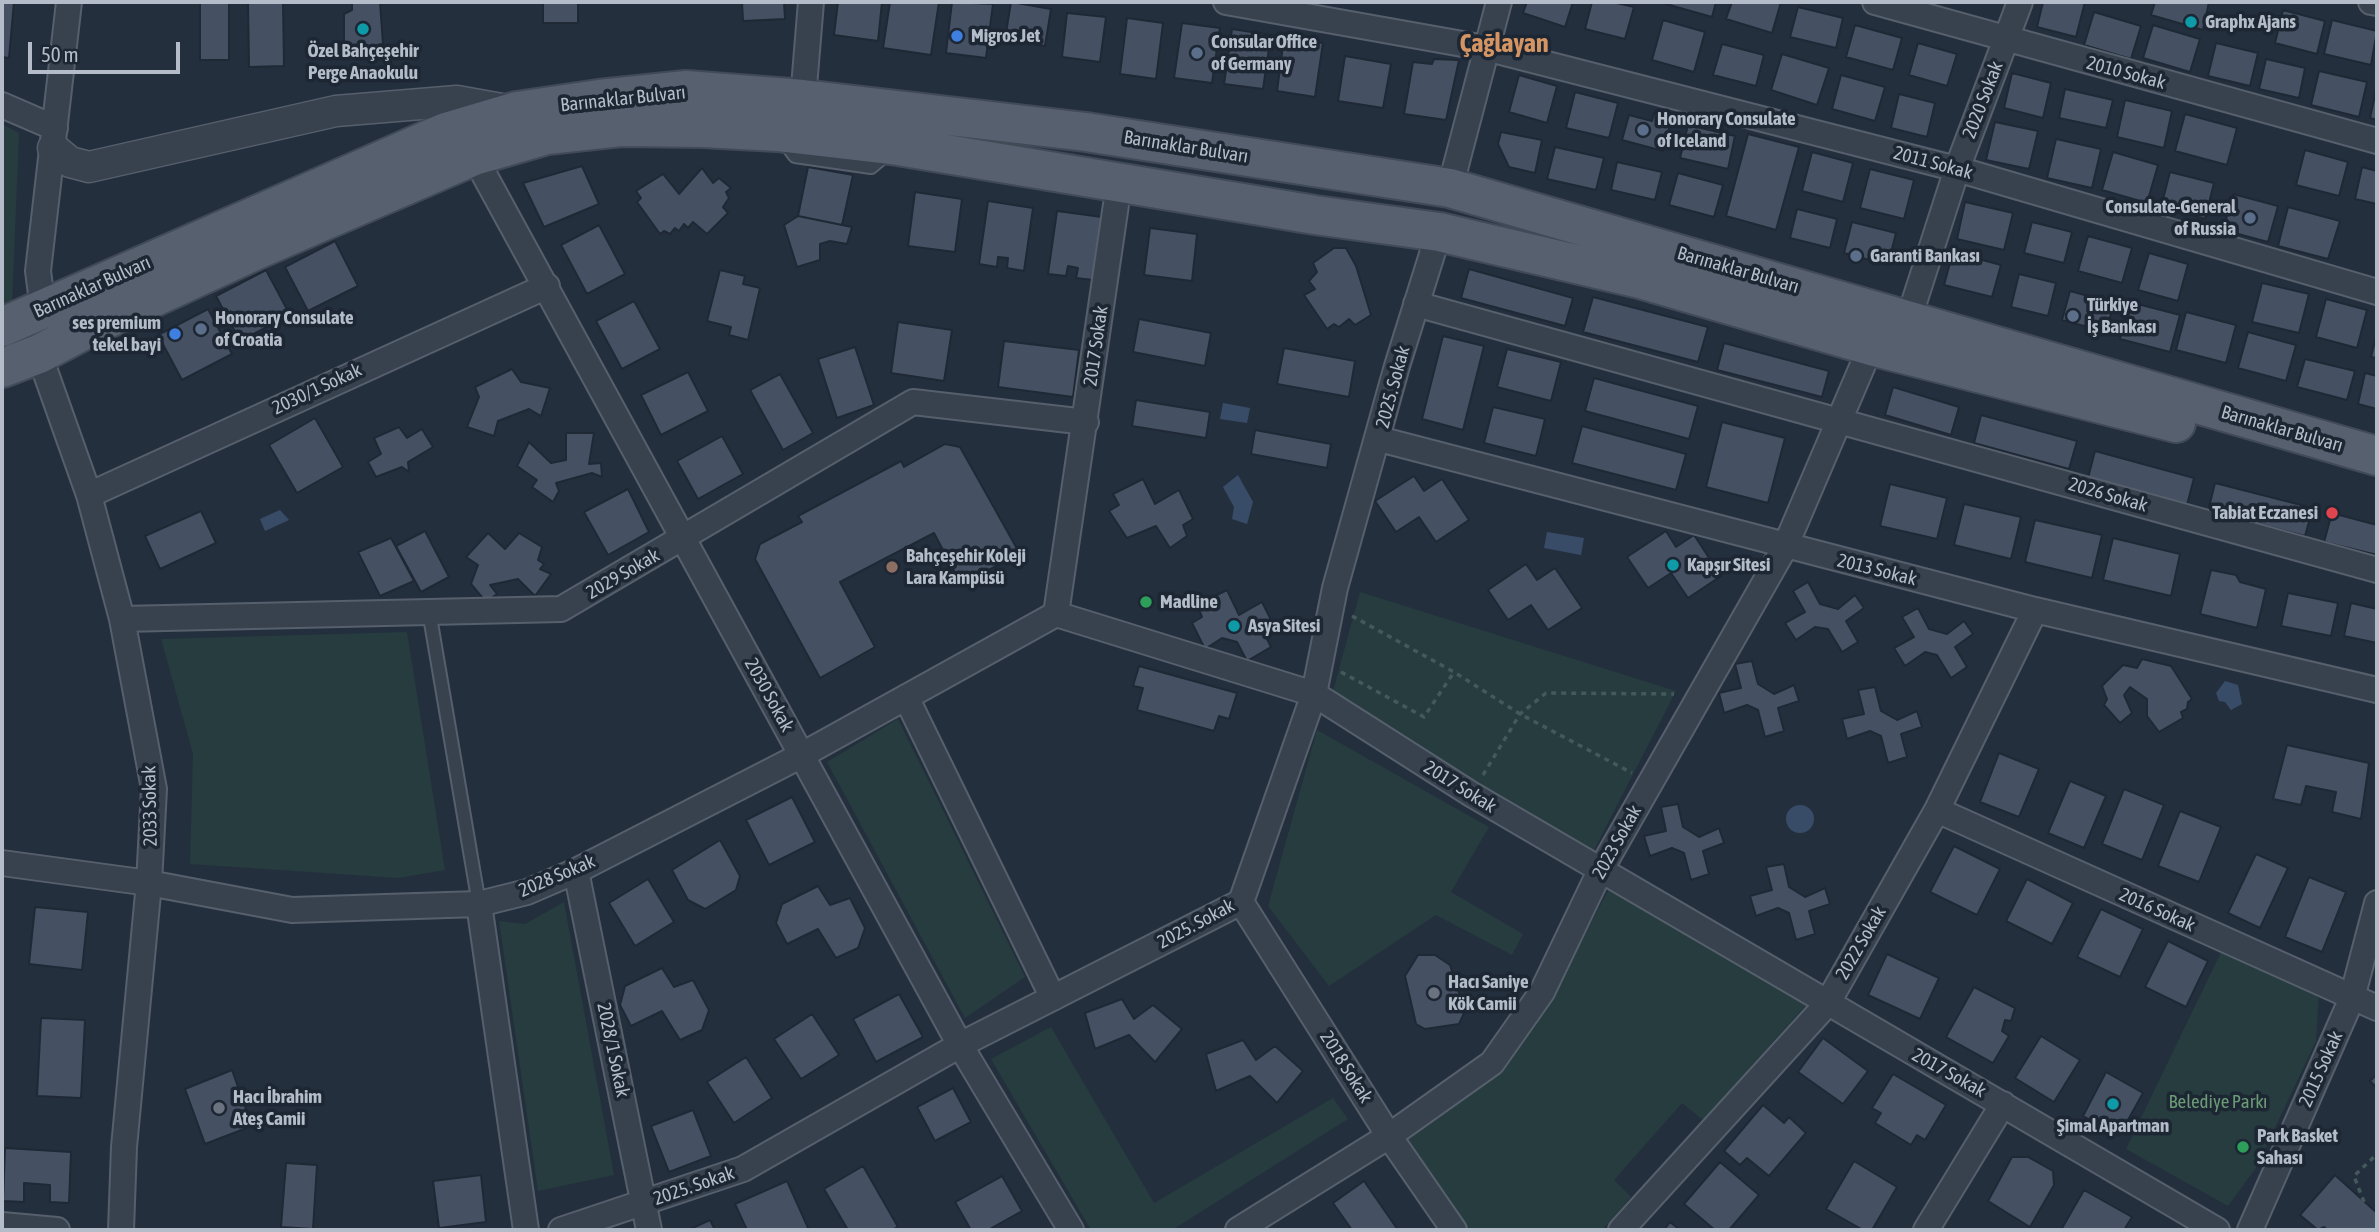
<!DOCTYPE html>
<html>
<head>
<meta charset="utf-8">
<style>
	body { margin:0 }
	#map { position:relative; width:2379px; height:1232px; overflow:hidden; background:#242f3e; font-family:"Asap Condensed",sans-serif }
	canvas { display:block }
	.frame { position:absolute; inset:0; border:4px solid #b4bcc9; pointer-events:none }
	.scale { position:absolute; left:28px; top:42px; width:152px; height:32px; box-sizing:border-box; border:4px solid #b4bcc9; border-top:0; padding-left:9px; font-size:21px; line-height:24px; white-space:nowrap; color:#b4bcc9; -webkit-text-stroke:5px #1d2633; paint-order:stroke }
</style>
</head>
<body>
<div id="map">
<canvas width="2379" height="1232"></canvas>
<div class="frame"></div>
<div class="scale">50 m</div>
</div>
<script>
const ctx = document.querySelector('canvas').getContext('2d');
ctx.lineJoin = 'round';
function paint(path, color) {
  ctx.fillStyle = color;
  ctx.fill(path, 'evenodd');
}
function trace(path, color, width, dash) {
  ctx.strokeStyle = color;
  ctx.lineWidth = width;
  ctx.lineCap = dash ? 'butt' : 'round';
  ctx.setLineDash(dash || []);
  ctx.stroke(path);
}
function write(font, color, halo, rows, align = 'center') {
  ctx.font = font + ' "Asap Condensed",sans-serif';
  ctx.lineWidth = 7;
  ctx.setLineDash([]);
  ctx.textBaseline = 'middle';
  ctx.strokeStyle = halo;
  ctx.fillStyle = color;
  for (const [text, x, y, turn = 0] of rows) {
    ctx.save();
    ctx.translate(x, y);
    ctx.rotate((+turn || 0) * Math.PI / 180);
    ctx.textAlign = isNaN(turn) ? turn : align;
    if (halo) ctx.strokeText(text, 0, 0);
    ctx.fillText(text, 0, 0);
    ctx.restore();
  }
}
paint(new Path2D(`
	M2,124l17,9 -7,172 -10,3z
	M1360,592l316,99 -84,163 -260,-159z
	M407,632l38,238 -47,8 -208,-14 3,-110 -32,-115z
	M898,719l127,258 -60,41 -138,-256z
	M1317,730l172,97 -38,65 72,42 -11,21 -76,-40 -107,71 -61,-80z
	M1610,887l196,118 -103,115 -21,-17 -68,77 17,17 -29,33h-132l-64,-92 100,-72 44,-65z
	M564,902l50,273 -76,16 -39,-270 26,3z
	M2223,948l96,43 -3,50 -60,127 -28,38 -102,-57z
	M1051,1027l103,176 179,-105 15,21 -176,111h-81l-100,-171z`), '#263c3f');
paint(new Path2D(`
	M1223,403l27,5 -3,15 -27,-4z
	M1238,475l15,27 -6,22 -15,-5 2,-12 -11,-20z
	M280,510l9,10 -24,11 -5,-12z
	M1547,532l37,6 -3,17 -37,-7z
	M2225,681l13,4 4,19 -11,6 -6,-8 -6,-1 -3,-8z
	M1786 819a14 14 0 1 1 28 0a14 14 0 1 1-28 0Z`), '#394c67');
const building = new Path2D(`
	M2,2h12l-5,56 -7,-1z
	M200,2h29v58h-29z
	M248,2h35l1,64 -35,1z
	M352,2h28l3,42 -39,8v-38l8,-4z
	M543,2h35v21h-35z
	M742,2h42l1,17 -42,2z
	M838,2h44l-4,39 -44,-6z
	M890,2h49l-8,53 -48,-7z
	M952,2l41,2 -7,54 -40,-5z
	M1011,2l40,7 -6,37 -40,-7z
	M1527,2h46l-8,25 -42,-14z
	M1592,2h20l22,5 -9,32 -40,-10z
	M1667,2h49l-4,15 -46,-13z
	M1732,2h49l-9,31 -46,-14z
	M2043,2h42l-9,35 -39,-10z
	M2155,2h54l-6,28 -52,-15z
	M1798,7l45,11 -7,30 -46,-11z
	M2283,10l42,11 -8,33 -42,-11z
	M2094,12l47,14 -10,33 -47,-14z
	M1067,13l39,4 -6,45 -38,-5z
	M1127,18l36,5 -7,56 -36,-5z
	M1663,20l42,12 -11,40 -42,-12z
	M2332,20l45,11 -6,34 -47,-11z
	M1182,23l38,5 -8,55 -38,-5z
	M1855,25l47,13 -9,32 -47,-13z
	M2153,25l47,14 -10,33 -47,-14z
	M1232,29l39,6 -8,54 -39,-5z
	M1284,38l39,5 -8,54 -38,-6z
	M1918,43l39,11 -10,32 -38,-11z
	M2216,43l42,10 -8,33 -42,-10z
	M1722,44l42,11 -8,31 -43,-11z
	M1782,54l47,14 -12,37 -46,-15z
	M1345,56l46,8 -8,44 -45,-7z
	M1434,59l25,1 -13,60 -42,-6 9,-52 19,2z
	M2266,59l39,9 -6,30 -40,-9z
	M2319,71l48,11 -8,35 -48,-12z
	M2012,73l39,10 -8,35 -39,-10z
	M1519,75l38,11 -10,37 -38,-11z
	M1841,75l44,12 -10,34 -43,-12z
	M2377,86v34l-7,-2z
	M2065,89l48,11 -7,28 -47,-10z
	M1575,92l43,11 -9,35 -43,-10z
	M1899,94l36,9 -8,34 -36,-9z
	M2125,100l47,11 -8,37 -47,-11z
	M1654,113l18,5 -9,33 -41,-11 7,-25 23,6z
	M2185,114l52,14 -10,37 -52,-14z
	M1995,122l43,9 -9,38 -43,-9z
	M1688,125l47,11 -7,33 -48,-11z
	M1501,132l41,8 -7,33 -26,-6 -11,-23z
	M1748,134l51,13 -23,83 -50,-14z
	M2056,139l45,10 -9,39 -45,-10z
	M1555,147l49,11 -8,32 -49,-11z
	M2305,150l43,12 -9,34 -43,-11z
	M1812,152l41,11 -10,39 -41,-11z
	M2113,152l45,13 -11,38 -45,-13z
	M1617,162l45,10 -7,28 -44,-10z
	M582,166l17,38 -55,23 -21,-44z
	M808,167l45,8 -11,50 -44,-9z
	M2362,167l15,4v33l-22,-5z
	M702,168l11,15 6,-5 12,10 -5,4 3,6 -6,9 5,6 -21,21 -14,-12 -5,6 -4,-4 -5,7 -4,-3 -5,6 -6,-3 -4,3 -23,-32 4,-4 -5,-7 27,-17 16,20z
	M1870,169l44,11 -10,39 -44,-11z
	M2170,172l44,11 -9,36 -44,-12z
	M1678,173l45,12 -9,32 -45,-12z
	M915,192l47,7 -7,53 -47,-6z
	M2233,194l45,12 -10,36 -45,-12z
	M988,201l45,7 -9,63 -17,-3 1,-10 -10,-1 -1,10 -18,-3z
	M1965,202l48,11 -9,37 -47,-11z
	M2288,207l52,14 -12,38 -50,-13z
	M1797,209l40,10 -7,29 -40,-10z
	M1057,211l45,6 -9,63 -17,-2 2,-10 -10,-2 -2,10 -18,-2z
	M798,216l54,11 -5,17 -17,-3 -10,3v16l-23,7 -13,-42z
	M1852,222l44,11 -8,32 -44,-12z
	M2032,222l40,10 -8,31 -40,-10z
	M599,225l26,49 -38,20 -26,-49z
	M1150,228l47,6 -5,47 -48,-6z
	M2088,236l44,12 -10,35 -44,-12z
	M335,241l23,45 -50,25 -23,-44z
	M1334,248h12l10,18 15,49 -16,10 -6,-6 -10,8 -5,-3 -7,5 -23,-34 11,-6 -6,-8 8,-9 -4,-9z
	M1953,252l48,13 -9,32 -48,-12z
	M2149,253l39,11 -10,37 -40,-11z
	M1469,269l104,29 -8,28 -104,-28z
	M266,270l24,45 -50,26 -24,-45z
	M720,270l25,6 -2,8 17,4 -12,52 -19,-5 2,-8 -24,-6z
	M2019,274l37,9 -8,33 -37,-9z
	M2262,283l47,11 -10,39 -47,-11z
	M2070,291l44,12 -8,29 -44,-12z
	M1593,297l115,30 -10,35 -115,-30z
	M2326,299l41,11 -10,38 -41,-11z
	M634,301l26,48 -38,20 -26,-48z
	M2130,302l50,13 -10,37 -50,-13z
	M208,309l24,45 -50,26 -24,-45z
	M2186,312l50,13 -10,38 -50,-13z
	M1139,319l72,14 -6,33 -72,-14z
	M898,322l54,8 -8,51 -53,-8z
	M2248,332l48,13 -10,36 -48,-13z
	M2377,333v25l-6,-1z
	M1443,336l41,10 -21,84 -41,-11z
	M1004,341l75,9 -6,47 -75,-10z
	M1724,343l105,28 -7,26 -105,-27z
	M855,347l19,58 -37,13 -19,-59z
	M1284,348l71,13 -6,36 -72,-13z
	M1507,349l54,13 -10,39 -54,-14z
	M2305,359l50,12 -8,29 -50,-13z
	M512,369l9,13 29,6 -9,28 -12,-7 -31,12 -4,15 -27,-9 12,-30 -4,-10z
	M688,372l20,39 -47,24 -20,-40z
	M2365,373l12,3v33l-19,-5z
	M780,374l33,59 -30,17 -33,-60z
	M1594,378l104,28 -9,33 -104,-28z
	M1893,387l66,20 -8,28 -66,-20z
	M1136,400l74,12 -4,26 -74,-12z
	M1493,407l52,12 -9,37 -52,-13z
	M1981,415l96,26 -8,28 -95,-26z
	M315,418l28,49 -46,26 -28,-48z
	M1722,422l63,16 -17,65 -62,-16z
	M1582,426l104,28 -10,36 -104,-27z
	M399,427l8,11 15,-9 11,18 -25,15 1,10 -7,-5 -26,10 -8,-15 13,-8 -7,-16z
	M1255,430l76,14 -4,24 -76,-14z
	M566,433h28l-5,31 12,-1 1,14 -10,-4 -36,10 3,8 -6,11 -21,-15 5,-7 -20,-14 12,-24 22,21 15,-3z
	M722,436l21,38 -45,25 -21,-38z
	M945,444l15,3 60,107 -59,30 -27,-51 -94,49 35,65 -55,31 -65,-119 5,-15 42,-22 -4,-6 103,-55 3,6z
	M2095,451l99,27 -7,27 -99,-27z
	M1414,476l10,15 18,-12 27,41 -33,22 -17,-25 -23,15 -21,-31z
	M1143,479l12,25 24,-14 14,29 -10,6 4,11 -17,12 -14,-22 -29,12 -18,-27 10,-6 -6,-11z
	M2215,483l98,25 -8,28 -97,-25z
	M1890,484l57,14 -10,41 -57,-13z
	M628,489l21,43 -41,23 -24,-43z
	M1964,504l57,13 -10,42 -57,-14z
	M201,511l15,32 -56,26 -15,-33z
	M2332,513l45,12v30l-53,-13z
	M2035,520l67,15 -10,43 -67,-16z
	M425,531l24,46 -28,15 -25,-46z
	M1666,531l10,16 18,-12 27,41 -33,22 -17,-25 -23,15 -21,-31z
	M488,533l17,16 14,-16 23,14 -4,13 6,4 -4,5 11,5 -16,22 -17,-17 -28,6 7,9 -11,8 -15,-18 7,-19 -12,-8z
	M391,538l23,43 -34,15 -22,-44z
	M2113,538l67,16 -9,42 -68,-16z
	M1526,564l11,16 18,-12 27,40 -34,22 -17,-25 -23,15 -20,-30z
	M2211,570l25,5 4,7 26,7 -9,39 -57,-14z
	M1808,582l12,22 18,5 17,-14 9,13 -18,13 12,21 -16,10 -14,-23 -13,-2 -19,13 -11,-17 20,-11 -12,-21z
	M1227,590l12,25 23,-13 14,28 -10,7 5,10 -24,14 -10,-19 -15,-4 -17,11 -13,-26 10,-6 -5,-12z
	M2288,593l50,10 -7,33 -50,-10z
	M2351,603l26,6v34l-33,-7z
	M1918,608l11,21 18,5 17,-13 9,13 -18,13 12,20 -16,11 -14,-23 -12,-3 -20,14 -11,-18 20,-11 -12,-20z
	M2142,659l29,7 21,33 -4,3 -1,7 -6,3 2,6 -24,14 -12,-16v-17l-17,-12 -6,8 8,18 -12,10 -16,-18 3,-6 -5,-13 21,-21 14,3z
	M1752,661l6,23 16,10 20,-9 5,16 -21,7 6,23 -19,6 -7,-27 -11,-5 -23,8 -5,-20 22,-5 -6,-24z
	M1139,666l98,27 -8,26 -10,-3 -5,15 -77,-21 6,-22 -10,-2z
	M1875,687l6,24 16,9 20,-9 5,16 -21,7 6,23 -19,6 -7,-27 -11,-5 -23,8 -5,-20 22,-5 -6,-24z
	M2287,745l82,18 -8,56 -29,-7 4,-20 -30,-6 -5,19 -28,-6z
	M1999,753l40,16 -20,48 -39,-15z
	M2070,781l36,15 -22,52 -36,-15z
	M2124,789l40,16 -22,55 -40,-16z
	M792,797l23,45 -46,23 -23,-45z
	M1678,804l5,23 16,10 20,-9 5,15 -21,8 6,23 -18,6 -7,-27 -12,-5 -22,8 -6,-20 22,-5 -5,-24z
	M2180,811l41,16 -22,55 -41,-16z
	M720,840l20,36 -4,14 -31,19 -17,-9 -16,-30z
	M1954,846l46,23 -23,46 -47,-23z
	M2256,854l32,14 -28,60 -32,-15z
	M1784,864l5,23 16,10 20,-9 5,16 -21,7 6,23 -19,6 -7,-27 -11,-5 -22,8 -6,-20 22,-6 -6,-23z
	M2309,877l37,15 -24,60 -37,-15z
	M648,879l26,43 -39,24 -26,-43z
	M2027,879l46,24 -21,41 -46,-23z
	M818,886l12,19 20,-7 15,30 -7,20 -22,10 -18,-29 -31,15 -11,-21 6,-19z
	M35,907l53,5 -6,58 -53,-6z
	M2101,909l42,20 -23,48 -43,-20z
	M2168,941l40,20 -22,46 -41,-20z
	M1887,954l52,24 -19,41 -52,-24z
	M1418,955h17l15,10 15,46 -6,13 -34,5 -9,-5 -11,-48z
	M662,968l12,19 19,-7 16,30 -7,20 -22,10 -18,-29 -31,15 -11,-21 5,-19z
	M1974,987l41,21 -4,13 -6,-1 -3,11 7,5 -16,27 -47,-26z
	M899,994l24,43 -47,25 -23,-43z
	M1122,999l12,20 19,-14 29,24 -27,33 -26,-27 -34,14 -10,-36z
	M812,1014l27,41 -38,24 -27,-40z
	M41,1018l44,2 -4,78 -44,-2z
	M2041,1036l39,24 -26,42 -39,-24z
	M1823,1038l45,33 -25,33 -45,-32z
	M1243,1040l13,20 19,-14 28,25 -26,32 -27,-27 -34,15 -10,-37z
	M746,1057l26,41 -38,25 -27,-41z
	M232,1070l20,56 -47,18 -20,-55z
	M2106,1072l37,21 -24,43 -36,-20z
	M1893,1074l53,31 -21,35 -8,-5 -6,10 -36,-22 6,-10 -9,-5z
	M2377,1074v14l-7,-7z
	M953,1088l18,34 -36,19 -18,-34z
	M1763,1105l21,18 5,-6 17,16 -37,43 -22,-18 -7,7 -16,-14z
	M693,1110l18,46 -42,16 -18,-46z
	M5,1148l66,4 -2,51 -19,-1v-17l-26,-2v19l-21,-1z
	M2012,1157h16l25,14 1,14 -24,42 -42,-26z
	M1854,1161l43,26 -25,43h-9l-37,-21z
	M1720,1162l39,33 -30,35h-14l-31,-26z
	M286,1163l31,2 -4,64 -32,-2z
	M863,1166l35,61 -6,3h-44l-24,-41z
	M481,1175l5,47 -47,6 -6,-47z
	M2335,1175l42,38v17h-49l-4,-3 -6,3 -18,-15z
	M1002,1176l20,35 -34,19h-17l-16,-28z
	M787,1181l22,49h-62l-12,-26z
	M1364,1181l34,49h-46l-19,-27z
	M2084,1190l48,27 -8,13h-63z
	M710,1220l5,10h-27z
	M1670,1222l10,8h-16z`);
paint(building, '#455162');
trace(building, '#1f2835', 2);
const service = new Path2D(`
	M784,141l11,15 76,11 17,-14
	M429,611l50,293`);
const minor = new Path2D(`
	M1226,2l259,46 472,121 420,123
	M1875,2l502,139
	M2371,2l6,1
	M803,99l8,-97
	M2,105l53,23
	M474,156l486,889 111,185
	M1119,184l-63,430 258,80 157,100 746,436
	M1450,188l49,-186
	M1416,304l961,266
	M43,309l-5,-38 31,-269
	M1909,318l48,-149 63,-167
	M39,354l50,141 33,124 32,170 -5,94 -25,264 -3,83
	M1379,439l656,171 342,80
	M89,495l458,-209
	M122,619l439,-10 352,-207 173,20
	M906,697l147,301
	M1937,810l440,198
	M2,863l147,20 143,27 187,-6 48,-12 49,-21 226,-116 254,-141
	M576,871l73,359
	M1241,902l148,234 65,94
	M479,904l47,326
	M2,1225l55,5
	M561,1230l182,-61 217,-124 281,-143 73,-208 21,-106 62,-222 42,-134
	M1238,1230l151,-94 103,-73 50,-71 58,-121 185,-324 86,-201
	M1621,1230l206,-226 110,-194 98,-200
	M1926,1230l77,-126
	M2250,1230l102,-232 25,-95`);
const tertiary = new Path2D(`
	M53,148l17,14 19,5 247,-56 121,-10 56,10`);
const primary = new Path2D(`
	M2,327l444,-195 71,-21 82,-12 87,-9 117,9 283,33 364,56 927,268
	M2,368l37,-14 57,-30 165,-76 213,-92 73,-21 74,-8 82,1 74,4 121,14 417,69 124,17 201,47 231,67 305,77`);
trace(service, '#565f6c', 16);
trace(minor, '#565f6c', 28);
trace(tertiary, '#565f6c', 33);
trace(primary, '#414a57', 42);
trace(new Path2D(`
	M1352,616l102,56 66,42 112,59
	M1341,672l83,45 30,-45
	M1483,775l37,-61 26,-21 128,1
	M2364,1202l-10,-26 23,-22`), '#44595c', 3.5, [5, 5]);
trace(service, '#38414e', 12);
trace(minor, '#38414e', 24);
trace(tertiary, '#38414e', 30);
trace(primary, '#56606e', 38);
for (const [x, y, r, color] of [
	[2191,22,7,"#0f9aa8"],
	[363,29,7,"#0f9aa8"],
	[957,36,7,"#3f7fe0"],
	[1197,53,7,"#5c6f8a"],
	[1643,130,7,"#5c6f8a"],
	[2250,218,7,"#5c6f8a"],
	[1856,256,7,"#5c6f8a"],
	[2073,316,7,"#5c6f8a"],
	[201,329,7,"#5c6f8a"],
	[175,334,7,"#3f7fe0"],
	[2332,513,7,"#e0444e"],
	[1673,565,7,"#0f9aa8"],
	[892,567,7,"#8d6e63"],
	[1146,602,7,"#2e9e5b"],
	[1234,626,7,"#0f9aa8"],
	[1434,993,7,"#6b7280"],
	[2113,1104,7,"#0f9aa8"],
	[219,1108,7,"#6b7280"],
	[2243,1147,7,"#2e9e5b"]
]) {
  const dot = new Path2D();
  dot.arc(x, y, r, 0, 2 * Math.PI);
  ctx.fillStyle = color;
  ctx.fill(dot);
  trace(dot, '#1d2633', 2.5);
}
write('bold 19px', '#b4bcc9', '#1d2633', [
	["Graphx Ajans",2205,22],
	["Migros Jet",971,36],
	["Consular Office",1211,42],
	["of Germany",1211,64],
	["Özel Bahçeşehir",363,51,"center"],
	["Perge Anaokulu",363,73,"center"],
	["Honorary Consulate",1657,119],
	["of Iceland",1657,141],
	["Consulate-General",2236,207,"right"],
	["of Russia",2236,229,"right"],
	["Garanti Bankası",1870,256],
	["Türkiye",2087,305],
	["İş Bankası",2087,327],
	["Honorary Consulate",215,318],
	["of Croatia",215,340],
	["ses premium",161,323,"right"],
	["tekel bayi",161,345,"right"],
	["Tabiat Eczanesi",2318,513,"right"],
	["Bahçeşehir Koleji",906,556],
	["Lara Kampüsü",906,578],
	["Kapşır Sitesi",1687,565],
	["Madline",1160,602],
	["Asya Sitesi",1248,626],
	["Hacı Saniye",1448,982],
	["Kök Camii",1448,1004],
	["Hacı İbrahim",233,1097],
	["Ateş Camii",233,1119],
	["Şimal Apartman",2113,1126,"center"],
	["Park Basket",2257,1136],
	["Sahası",2257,1158]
], 'left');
write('19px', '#b4bcc9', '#1d2633', [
	["2010 Sokak",2126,73,15],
	["Barınaklar Bulvarı",623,99,-6],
	["2020 Sokak",1983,100,-69],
	["Barınaklar Bulvarı",1186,147,9],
	["2011 Sokak",1933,163,15],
	["Barınaklar Bulvarı",1738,270,16],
	["Barınaklar Bulvarı",92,287,-24],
	["2017 Sokak",1096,346,-82],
	["2025. Sokak",1393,387,-75],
	["2030/1 Sokak",317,389,-25],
	["Barınaklar Bulvarı",2282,429,16],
	["2026 Sokak",2108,495,16],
	["2013 Sokak",1877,570,14],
	["2029 Sokak",623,574,-30],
	["2030 Sokak",769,695,61],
	["2017 Sokak",1460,787,32],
	["2033 Sokak",150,806,-91],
	["2023 Sokak",1617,842,-61],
	["2028 Sokak",557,876,-23],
	["2016 Sokak",2157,910,24],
	["2025. Sokak",1196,924,-28],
	["2022 Sokak",1861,943,-60],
	["2028/1 Sokak",613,1050,78],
	["2018 Sokak",1346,1067,58],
	["2015 Sokak",2321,1069,-66],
	["2017 Sokak",1949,1073,29],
	["2025. Sokak",694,1186,-19]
]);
write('19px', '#6b9a76', '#1d2633', [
	["Belediye Parkı",2218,1102]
]);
write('bold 26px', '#d59563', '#1d2633', [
	["Çağlayan",1504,44]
]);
</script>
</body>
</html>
